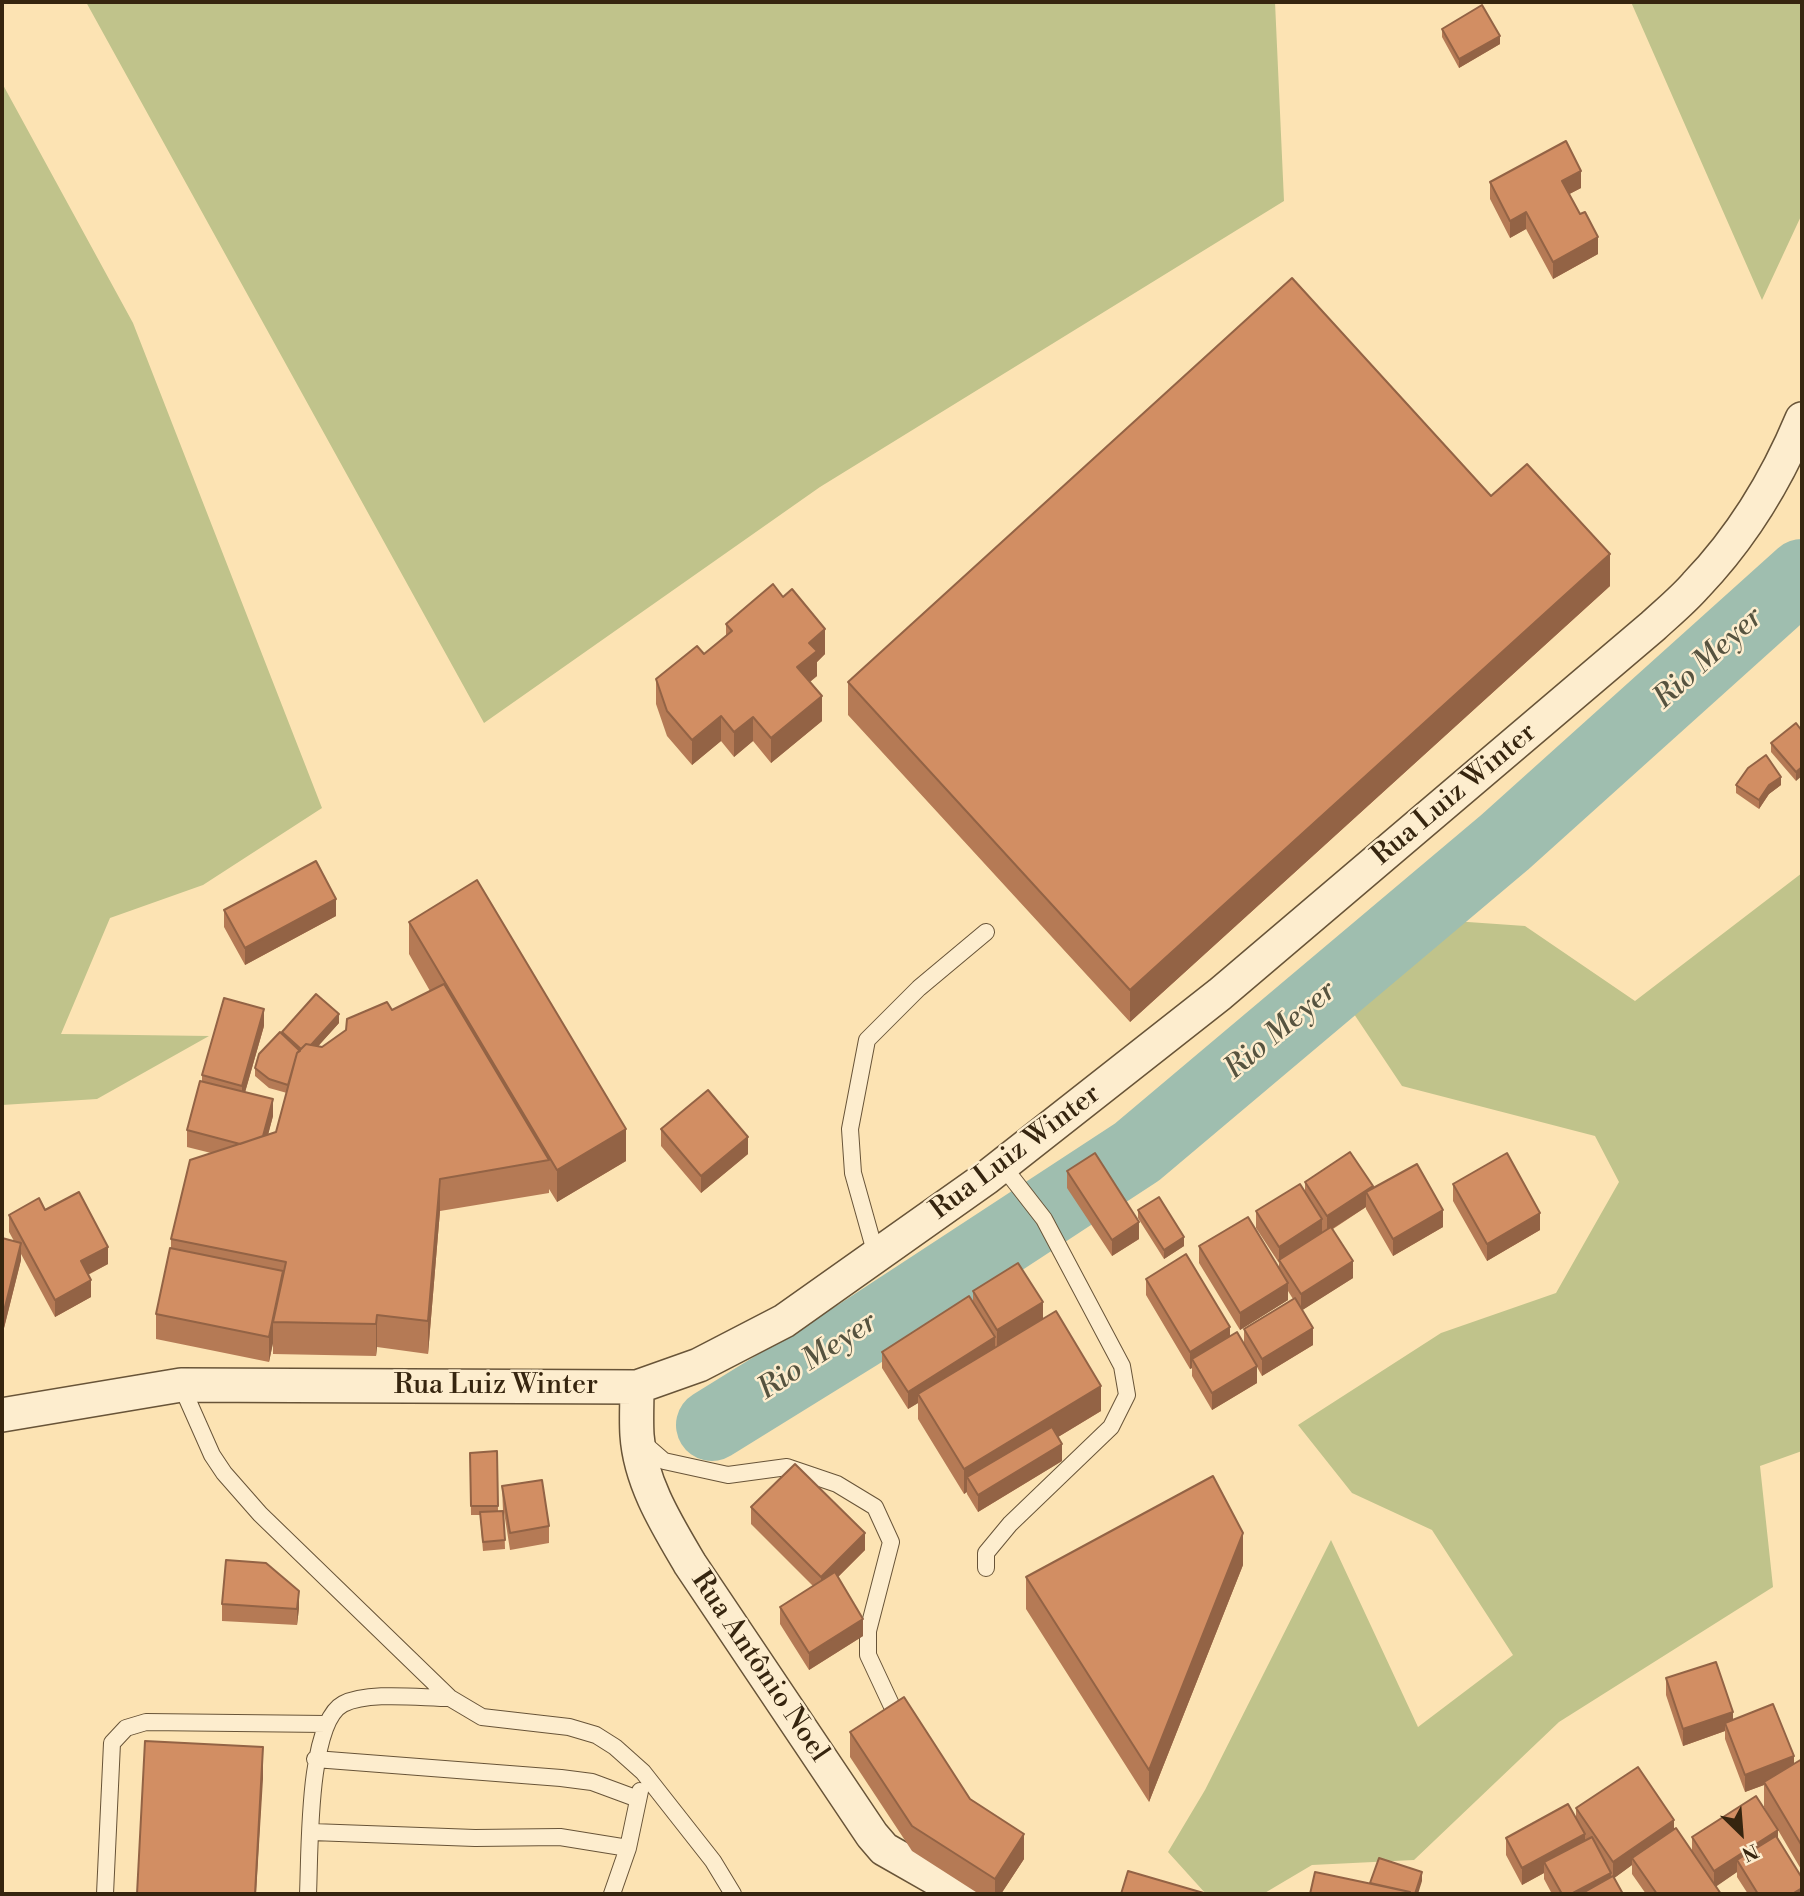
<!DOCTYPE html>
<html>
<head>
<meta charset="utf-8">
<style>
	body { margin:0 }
	#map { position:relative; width:1804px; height:1896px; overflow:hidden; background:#fce3b3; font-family:"Libre Bodoni",serif }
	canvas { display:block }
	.frame { position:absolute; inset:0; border:4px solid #36250f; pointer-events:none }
	.north { position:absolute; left:1706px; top:1798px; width:70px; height:70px; -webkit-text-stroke:5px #fdedce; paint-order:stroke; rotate:155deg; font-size:19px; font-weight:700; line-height:28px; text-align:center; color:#36250f }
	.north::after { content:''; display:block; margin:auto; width:24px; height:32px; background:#36250f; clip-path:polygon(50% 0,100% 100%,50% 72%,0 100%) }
</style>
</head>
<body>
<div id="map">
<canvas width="1804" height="1896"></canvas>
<div class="frame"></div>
<div class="north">N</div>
</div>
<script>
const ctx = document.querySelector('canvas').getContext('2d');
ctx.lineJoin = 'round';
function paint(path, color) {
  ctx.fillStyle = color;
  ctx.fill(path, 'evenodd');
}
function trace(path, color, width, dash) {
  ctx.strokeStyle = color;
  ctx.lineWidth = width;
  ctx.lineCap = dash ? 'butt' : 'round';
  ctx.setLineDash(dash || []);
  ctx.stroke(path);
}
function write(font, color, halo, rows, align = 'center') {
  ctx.font = font + ' "Libre Bodoni",serif';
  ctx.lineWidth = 5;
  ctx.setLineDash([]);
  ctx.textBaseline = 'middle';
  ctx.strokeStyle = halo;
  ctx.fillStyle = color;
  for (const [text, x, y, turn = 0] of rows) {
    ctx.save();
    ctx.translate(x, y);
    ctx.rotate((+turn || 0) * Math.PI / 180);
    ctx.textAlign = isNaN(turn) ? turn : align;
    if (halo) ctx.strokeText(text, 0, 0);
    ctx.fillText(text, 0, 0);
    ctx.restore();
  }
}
paint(new Path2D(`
	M86,2h1189l9,199 -464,286 -336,236z
	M1631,2h171v212l-40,86z
	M2,83l131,240 189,485 -119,77 -93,33 -49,116 148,2 -112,63 -95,6z
	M1802,873v578l-42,15 13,121 -214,135 -145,138 -102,5 -49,29h-57l-38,-42 37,-62 126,-250 87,187 95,-72 -81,-125 -80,-37 -54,-68 143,-92 115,-40 63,-111 -24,-46 -193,-50 -56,-84 79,-83 100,7 110,75z`), '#c0c38b');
trace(new Path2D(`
	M712,1425l147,-91 278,-182 368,-310 297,-267`), '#9fbeaf', 72);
const lane = new Path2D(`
	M876,1255l-23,-82 -3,-44 17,-89 52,-52 67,-56
	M181,1385l31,70 12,18 36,41 190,184 32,19 87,10 27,8 19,12 28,25 70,89 20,33
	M641,1441l23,20 64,14 59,-8 50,17 38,23 16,35 -23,89v24l28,60
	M986,1568v-15l24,-29 101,-97 16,-32 -5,-29 -78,-147 -42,-54
	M315,1759l246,19 31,4 46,17
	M312,1832l163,6 85,-1 68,11
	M105,1894l7,-151 14,-15 20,-6 180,2
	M308,1894c2,-39 -1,-171 35,-190 26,-13 78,-6 107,-6
	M612,1894l16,-46 12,-57`);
const street = new Path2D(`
	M637,1387c0,16 -1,32 0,48 3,47 30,90 53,129l182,271 12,14 79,45
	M2,1415l179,-30 456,2 62,-22 85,-44 202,-143 234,-184 433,-368c14,-13 30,-26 43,-41 45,-47 81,-106 106,-166`);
trace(lane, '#685438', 18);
trace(street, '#685438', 36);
trace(lane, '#fdedce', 16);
trace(street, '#fdedce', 33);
paint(new Path2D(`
	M1442,29l58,15 -41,24 -17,-31z
	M1490,182l91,6 -12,6 29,60 -45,25 -27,-50 -16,9 -20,-39z
	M1491,496l119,90 -480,436 -282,-307v-33z
	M726,624l99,30 -8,8v14l-7,6 12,39 -51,42 -18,-22 -19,16 -13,-16 -29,24 -25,-29 -11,-32v-25l48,-25 22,-18z
	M1796,723v58l-25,-29v-9z
	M1736,785h45l-12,9 -10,15 -23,-16z
	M224,910l112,6 -91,49 -21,-38z
	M409,922l217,239 -69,41 -8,-13v4l-109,18 -12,143 -51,-7 -1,9 -103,-2v-11l-4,19 -113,-23v-25l15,-66v-9l40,-86 -24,-6v-17l15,-48v-7l62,-49 -19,66 28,24 -5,18 8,-2 11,-39 -18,-5 -14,-12v-8l27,-33v-3l57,-9 -21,23 4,1 70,-37 38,-19 -21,-37z
	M661,1129l87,25 -47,39 -40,-47z
	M1067,1171l72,68 -27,17 -45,-68z
	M1305,1182l68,7 70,38 -50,29 -27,-47v-2l-33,22 20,49 -51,32 11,35 -51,31 -5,-9v16l-45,27 -20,-34v-8l-2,1 -44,-74v-16l84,57 14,8v-15l49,-30 -5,-8v9l-48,30 -41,-67v-17l80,22v-5l-23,-35v-17l49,-19z
	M1453,1184l87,46 -53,31 -34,-60z
	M45,1210l63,54 -20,11 3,22 -36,20 -34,-63v6l-17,68 -2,-1v-89l12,3 -5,-9v-17z
	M1138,1210l46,36 -20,13 -26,-41z
	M973,1291l70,28 58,92 -43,26 4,24 -84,51 -11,-18v-2l-3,2 -46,-75v-16l-10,6 -26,-41v-16l91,-50z
	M497,1451l1,60h5l-1,-25 47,40v17l-39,7 -6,-38 1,37 -22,2 -3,-36h-9l-1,-62z
	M751,1507l114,43 -27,27 25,59 -54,34 -29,-46v-17l33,-21 -62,-62z
	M1243,1565l-94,237 -123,-193v-32z
	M222,1604l77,4 -2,17 -75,-4z
	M1666,1678l67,42 61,44 8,-5v112l-24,-41v8l24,56h-54l-11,-17v-5l-21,14 5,8h-75l-14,-20v-9l-18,13 9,16h-71l-8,-15v-6l-22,12 -16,-30v-17l70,-19v-11l98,21 18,22v-14l84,-9 -12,-21v-22l-19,7 -20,-53v-8l-42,15 -17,-51z
	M850,1732l120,67 54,60 -23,35h-22l-67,-43 -62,-94z`), '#b57a55');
paint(new Path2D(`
	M1500,36v8l-41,24v-9z
	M1581,171v17l-19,10v-17z
	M1526,212v17l-16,9v-17z
	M1598,237v17l-45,25v-17z
	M1610,554v32l-480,436v-32z
	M825,629v25l-8,8v14l-20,16v-25l12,-24z
	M822,696v25l-51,42v-25z
	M721,716v25l-29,24v-25z
	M753,717v24l-19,16v-25z
	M1802,767v9l-6,5v-9z
	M1781,777v8l-12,9 -10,15v-9l10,-15z
	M336,899v17l-91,49v-17z
	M264,1009v17l-22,77v-17z
	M339,1014v9l-34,38v-9z
	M273,1099v17l-13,50v-17z
	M626,1129v32l-69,41v-32z
	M748,1137v17l-47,39v-17z
	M440,1179v32l-12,143v-33z
	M1373,1186l-1,17 -6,-11v15l-39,25v-16z
	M1443,1210v17l-50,29v-17z
	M1540,1213v17l-53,31v-17z
	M1322,1219v17l-43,25v-14z
	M1139,1222v17l-27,17v-16z
	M1184,1237v9l-20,13v-9z
	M21,1243v17l-17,68v-17z
	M108,1247v17l-27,14v-17z
	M1353,1261v17l-52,33v-17z
	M283,1271l-10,51v21l-4,19v-25z
	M91,1280v17l-36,20v-17z
	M1288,1283v17l-48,30v-17z
	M1043,1302v17l-46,28v-17z
	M377,1315v32l-1,9v-32z
	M1230,1327v17l-38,15v9l-2,1v-17z
	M1313,1328v17l-51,31v-17z
	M995,1337v17l-77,40v9l-10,6v-17z
	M1257,1366v17l-45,27v-17z
	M1101,1386v25l-127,77 -7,-11v15l-3,2v-25z
	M1062,1444v17l-84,51v-17z
	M865,1533v17l-44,44v-17z
	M1243,1533v32l-94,237v-32z
	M299,1591v17l-2,17v-16z
	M863,1619v17l-54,34v-17z
	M1733,1712v17l-8,-6v8l-42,15v-17z
	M263,1747v32l-7,115h-1z
	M1794,1756v17l-30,9v3l-19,7v-17z
	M1674,1820v17l-42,21v7l-19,14v-17z
	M1778,1830v16l-41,14v12l-23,16v-17z
	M1024,1834v25l-23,35h-6v-15z
	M1585,1834v17l-41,11v11l-22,12v-17z
	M1422,1872v9l-4,13h-3z
	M1611,1873v17l-8,4h-32z
	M1802,1888v6h-10z`), '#936345');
const building = new Path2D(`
	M1482,5l18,31 -41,23 -17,-30z
	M1566,141l15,30 -19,10 18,33 5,-2 13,25 -45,25 -27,-50 -16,9 -20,-39z
	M1292,278l199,218 36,-32 83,90 -480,436 -282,-308z
	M773,584l10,13 9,-8 33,40 -16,14 8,8 -20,16 25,29 -51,42 -18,-21 -19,15 -13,-16 -29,24 -25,-29 -11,-32 41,-33 7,8 28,-23 -6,-7z
	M1796,723l6,8v36l-6,5 -25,-29z
	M1766,755l15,22 -12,8 -10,15 -23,-15 12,-17z
	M316,861l20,38 -91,49 -21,-38z
	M477,880l149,249 -69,41 -148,-248z
	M444,984l105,176 -109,19 -12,142 -51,-6 -1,9 -103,-2 13,-60 -115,-23 19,-79 86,-28 21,-79 9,-9 16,3 24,-17 1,-11 40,-17 5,8z
	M316,994l23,20 -28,31 -5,-1 -5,5 -19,-17z
	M224,998l40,11 -22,77 -40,-11z
	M280,1032l20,19 -3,2 -9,32 -19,-6 -14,-11 4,-14z
	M200,1081l73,18 -10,37 -23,8 -53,-14z
	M708,1090l40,47 -47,39 -40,-47z
	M1350,1152l23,34 -46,30 -22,-34z
	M1095,1153l44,69 -27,18 -45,-69z
	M1507,1153l33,60 -53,31 -34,-60z
	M1417,1164l26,46 -50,29 -27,-47z
	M1300,1184l22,35 -43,28 -23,-36z
	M79,1192l29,55 -27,14 10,19 -36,20 -46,-85 30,-17 6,12z
	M1159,1197l25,40 -20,13 -26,-40z
	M1248,1217l40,66 -48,30 -41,-67z
	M1331,1227l22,34 -52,33 -22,-34z
	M2,1238l19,5 -17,68 -2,-1z
	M170,1248l113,23 -14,66 -113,-23z
	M1186,1254l44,73 -40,25 -44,-73z
	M1018,1263l25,39 -46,28 -24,-39z
	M969,1296l26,41 -87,55 -26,-40z
	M1295,1298l18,30 -51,31 -18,-30z
	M1056,1311l45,75 -137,83 -46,-75z
	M1237,1332l20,34 -45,27 -20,-34z
	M1052,1427l10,17 -84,51 -11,-18z
	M497,1451l1,55h-27l-1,-53z
	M795,1464l70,69 -44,44 -70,-70z
	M1213,1476l30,57 -94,237 -123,-193z
	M542,1480l7,46 -39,7 -8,-47z
	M503,1511l2,29 -22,2 -3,-30z
	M226,1560l40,3 33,28 -2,18 -75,-5z
	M835,1572l28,47 -54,34 -29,-46z
	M1716,1662l17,50 -50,17 -17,-51z
	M904,1697l66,102 54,35 -29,45 -83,-53 -62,-94z
	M1773,1704l21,52 -49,19 -20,-52z
	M145,1741l118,6 -8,147h-118z
	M1802,1759v87l-38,-64z
	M1638,1767l36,53 -61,42 -37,-54z
	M1756,1796l22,34 -64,41 -22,-34z
	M1568,1804l17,30 -63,34 -16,-30z
	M1676,1828l45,66h-64l-25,-36z
	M1776,1836l26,42v10l-10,6h-34l-21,-34z
	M1592,1837l19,36 -40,21h-9l-18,-32z
	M1379,1858l43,14 -7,22h-5v-2l-40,-9z
	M1128,1871l79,23h-86z
	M1315,1872l95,20v2h-100z
	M1613,1876l10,18h-42z`);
paint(building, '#d28e63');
trace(building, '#936345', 2);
write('28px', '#36250f', '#fdedce', [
	["Rua Luiz Winter",1455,795,-40],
	["Rua Luiz Winter",1016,1153,-37],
	["Rua Luiz Winter",496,1386],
	["Rua Antônio Noel",759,1667,56]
]);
write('italic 30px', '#56533f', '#fdedce', [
	["Rio Meyer",1709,659,-42],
	["Rio Meyer",1281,1031,-40],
	["Rio Meyer",818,1357,-33]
]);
</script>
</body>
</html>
